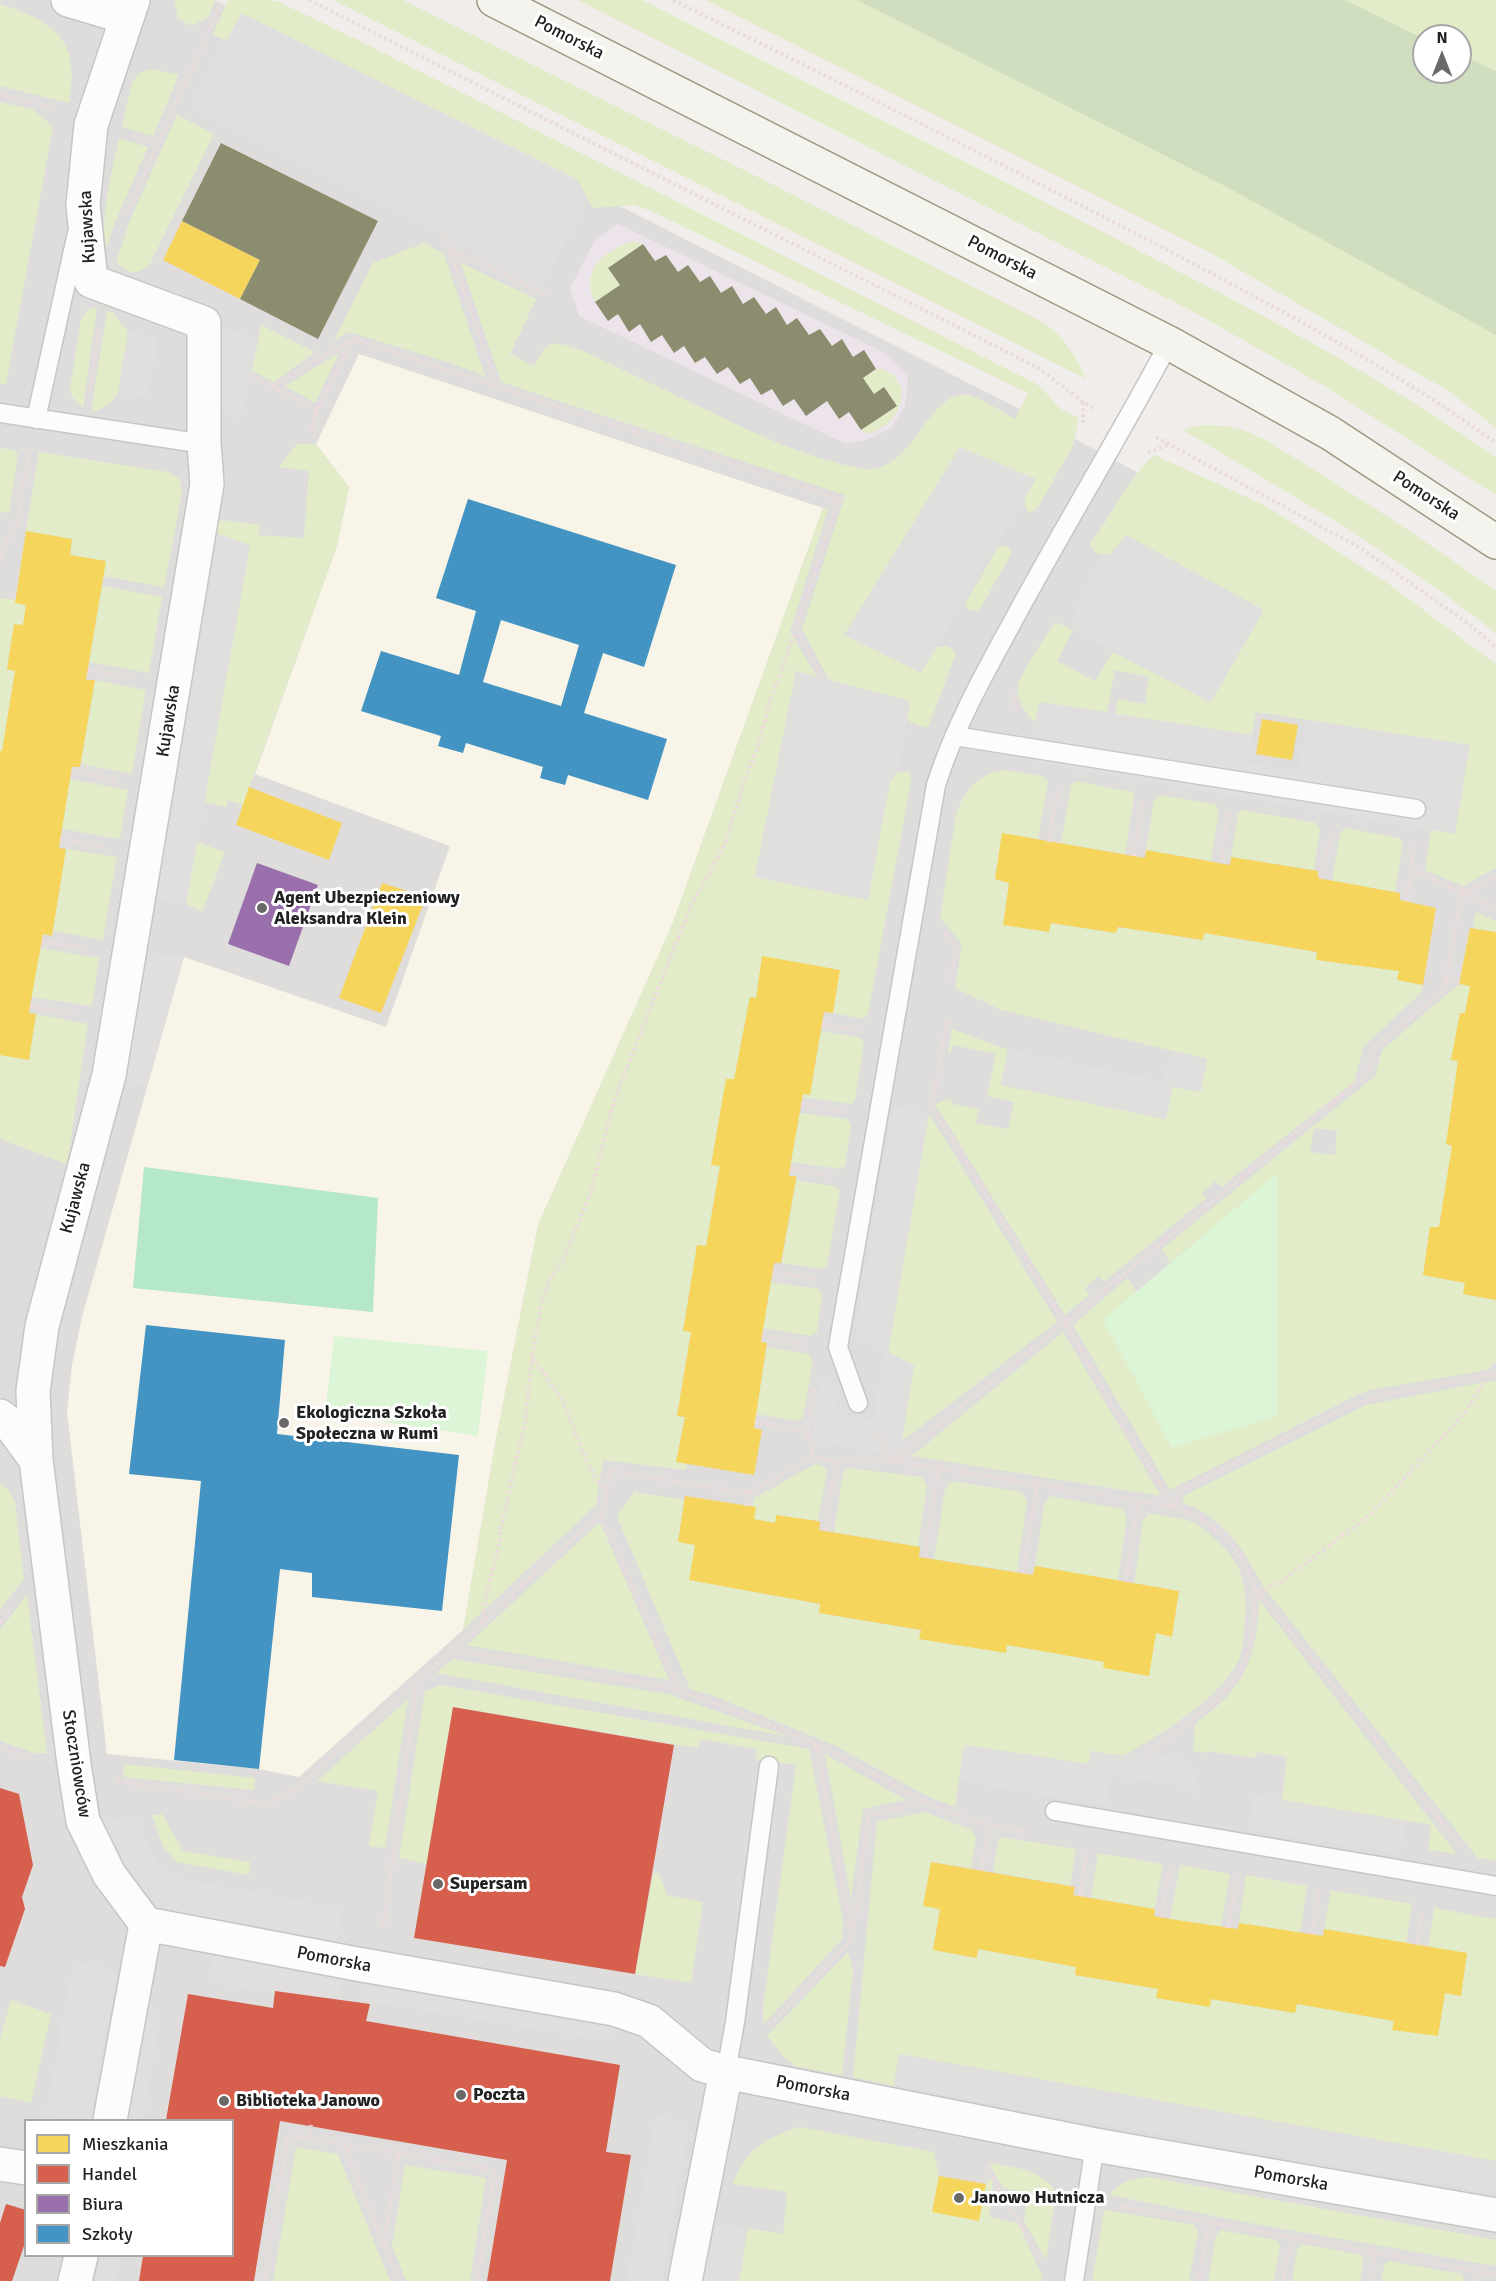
<!DOCTYPE html>
<html>
<head>
<meta charset="utf-8">
<style>
	body { margin:0 }
	#map { position:relative; width:1496px; height:2281px; overflow:hidden; background:#f0edea; font-family:Signika,sans-serif }
	canvas { display:block }
	.legend { position:absolute; left:24px; top:2119px; width:210px; height:138px; box-sizing:border-box; background:#fff; border:2px solid #a7a7a7; margin:0; padding:8px 10px; list-style:none; font-size:18px; color:#222 }
	.legend li { display:flex; align-items:center; gap:12px; height:30px }
	.legend b { width:30px; border:2px solid #a7a7a7 }
	.north { position:absolute; left:1412px; top:24px; width:60px; height:60px; box-sizing:border-box; background:#fff; border:2px solid #a7a7a7; border-radius:50%; rotate:0deg; font-size:16px; font-weight:700; line-height:24px; text-align:center; color:#222 }
	.north::after { content:''; display:block; margin:auto; width:21px; height:27px; background:#6a6968; clip-path:polygon(50% 0,100% 100%,50% 72%,0 100%) }
</style>
</head>
<body>
<div id="map">
<canvas width="1496" height="2281"></canvas>
<ul class="legend">
<li><b style="height:16px;background:#f6d55c"></b>Mieszkania</li>
<li><b style="height:16px;background:#d6604d"></b>Handel</li>
<li><b style="height:16px;background:#9970ab"></b>Biura</li>
<li><b style="height:16px;background:#4393c3"></b>Szkoły</li>
</ul>
<div class="north">N</div>
</div>
<script>
const ctx = document.querySelector('canvas').getContext('2d');
ctx.lineJoin = 'round';
function paint(path, color) {
  ctx.fillStyle = color;
  ctx.fill(path, 'evenodd');
}
function trace(path, color, width, dash) {
  ctx.strokeStyle = color;
  ctx.lineWidth = width;
  ctx.lineCap = dash ? 'butt' : 'round';
  ctx.setLineDash(dash || []);
  ctx.stroke(path);
}
function write(font, color, halo, rows, align = 'center') {
  ctx.font = font + ' Signika,sans-serif';
  ctx.lineWidth = 6;
  ctx.setLineDash([]);
  ctx.textBaseline = 'middle';
  ctx.strokeStyle = halo;
  ctx.fillStyle = color;
  for (const [text, x, y, turn = 0] of rows) {
    ctx.save();
    ctx.translate(x, y);
    ctx.rotate((+turn || 0) * Math.PI / 180);
    ctx.textAlign = isNaN(turn) ? turn : align;
    if (halo) ctx.strokeText(text, 0, 0);
    ctx.fillText(text, 0, 0);
    ctx.restore();
  }
}
paint(new Path2D(`
	M0,0h214l792,402 284,152 206,154v1573h-1496zM26,2120h206v136h-206z`), '#dfdddc');
paint(new Path2D(`
	M618,224l267,129 23,22 -3,31 -14,22 -24,12 -21,4 -267,-128 -9,-28 25,-48z`), '#ede3eb');
paint(new Path2D(`
	M359,354l464,154 -151,417 -134,300 -41,209 -34,196 -164,147 -40,-8 -152,-15 -40,-342 5,-47 10,-48 102,-360 202,70 64,-181 -195,-72 82,-228 12,-59 -33,-43z`), '#f8f4e7');
paint(new Path2D(`
	M174,0h41l-6,16 -17,10 -14,-7z
	M228,0h42l9,2 77,37 677,343 8,5 19,22 19,9 -6,28 -36,63 -8,4c-10,-13 0,-22 6,-34l-190,155 76,38 15,-25 12,-1 8,7 -28,75 -14,-4 -7,-5 3,-18 -81,-21 -27,-51 43,-134 -344,-113 -40,-119 75,36 -26,55 24,12c14,-28 19,-25 47,-16 44,21 88,42 132,63 36,18 71,34 110,46 13,3 26,8 40,10 51,5 63,-77 103,-74 13,1 36,17 49,24l13,-26 -379,-183 -16,-5 -40,3 -17,-29 -334,-165 -15,27 -14,-7z
	M333,0h70l365,182 278,142c19,15 31,33 40,55z
	M578,0h64c170,86 341,169 509,257 118,61 236,124 345,200v38l-175,-111 -131,-74z
	M706,0h790v428l-46,-36 -241,-140zM1424,36h36v36h-36z
	M0,4c55,18 81,36 69,99l-69,-17z
	M152,69l27,6 -26,61 -31,-9 10,-45 7,-9z
	M0,102l34,8 19,17 -47,257h-6z
	M177,115l37,19 -65,132c-15,10 -21,7 -33,-4l14,-42z
	M119,138l29,9 -33,75 -8,24c-9,-24 7,-82 12,-108z
	M632,241l11,3 -35,24 12,17 -25,17c-16,-33 10,-50 37,-61z
	M424,243l20,11 41,122 -34,-13 -103,-31 -14,9 39,-78z
	M97,307l-14,101 -11,-11 -2,-8 11,-70 6,-9z
	M107,311l6,2 15,19 -10,60c-5,10 -15,19 -27,19z
	M261,325l54,27 -41,30 -23,-12z
	M339,353l-24,50 -30,-17z
	M880,368c39,14 20,57 -12,66l-7,-4 36,-24 -12,-19 -11,7 -11,-16z
	M1204,425c23,0 39,4 60,14 79,48 157,98 232,152v42l-60,-45 -89,-60 -164,-98z
	M297,444h19l33,43 -12,59 -94,259 -15,-5 -2,7 -22,-5 46,-257 -34,-12 3,-12 3,-1 38,5 -1,10 45,3 5,-67 -30,-4z
	M0,448l14,2 4,5 -9,58 -9,-1z
	M39,452l129,20 12,8 2,13 -18,94 -61,-11 2,-15 -35,-6 2,-16 -46,-8z
	M1154,455l110,50 122,77 110,82v204l-33,18 -38,-16 6,-41 24,5 14,-89 -213,-33 -4,23 -137,-21 3,-15 27,5 4,-27 -34,-7 -8,42 -67,-10 -4,21c-10,-9 -21,-24 -18,-38 4,-14 28,-49 37,-63l18,8 -16,31 38,20 18,-29 97,50 -84,-166 -17,19 -13,-2 -6,-9c22,-29 37,-64 64,-89z
	M823,508l5,1 -38,123 27,45 -21,-6 -41,206 112,23 23,-119 8,-9h12l1,10 -43,232 -5,5 -30,-6 6,-43 -77,-13 -6,41 -6,-1 -16,82h-8l-15,85 9,2 -14,80 -9,-1 -14,85 8,2 -14,84 8,1 -9,44 11,3 -1,6 -83,-10 -7,45 -133,125 34,-196 41,-209 134,-300z
	M1004,546l5,2 2,6 -31,55 -7,2 -6,-3 -2,-4 33,-57z
	M102,586l60,11 -13,76 -60,-11z
	M0,598l16,2v3l10,2 -3,20 -9,-1 -7,45 8,2 -13,80h-2z
	M95,680l51,10 -14,84 -51,-10z
	M1004,770l39,6 5,6 -10,57 -36,-5 -7,45 14,4 -6,42 46,7 2,-9 65,10 2,-6 84,13 2,-7 113,19 -1,8 83,11 -2,9 26,5 -1,7 -58,54 -10,36 -133,105 -5,-6 -14,12 4,5 -102,84 -5,-6 -14,12 4,7 -24,20 -130,-211 15,-6 3,6 26,5 -3,14 32,6 6,-27 -27,-6 9,-42 -43,-9 -3,8h-2l4,-24 56,21 -7,35 164,34 8,-33 34,-27 -206,-49 -46,-22 7,-43 -22,-28 16,-103c8,-23 23,-41 48,-44z
	M70,779l58,11 -8,49 -58,-10z
	M1076,781l56,11 2,4 -9,58 -64,-11 10,-58z
	M1160,795l55,9 4,7 -8,50 -65,-11 8,-50z
	M1243,810l73,13 4,6 -6,41 -83,-13 7,-43z
	M1345,828l54,10 4,5 -8,49 -63,-11 8,-48z
	M197,842l28,10 -23,60 -16,-8z
	M66,849l51,8 -14,83 -50,-9z
	M1476,912l20,9v11l-23,-4z
	M40,948l59,10 -7,48 -61,-9z
	M1459,984l11,2 -5,27h-5l-8,47 6,1 -6,85 -13,81h-9l-7,48 42,8 -2,11 33,6v61l-9,9 -116,20 -16,6 -185,94 -97,-165 54,-47 10,13 -34,29 174,-146 -107,89 -8,-14 213,-173 7,-26zM1314,1128l23,3 -2,24 -25,-3z
	M36,1014l52,10 -21,140 -67,-25v-84l29,4z
	M821,1031l39,7 4,4 -9,58 -4,4 -49,-7 1,-3 7,1z
	M800,1113l47,6 4,5 -6,42 -5,3 -49,-7z
	M929,1113l128,209 -155,119 12,-75 -26,-14z
	M796,1180l41,7 3,3 -13,75 -5,4 -40,-6z
	M771,1282l48,7 3,6 -5,37 -6,4 -48,-8z
	M1063,1332l98,164 -249,-40z
	M767,1347l42,7 4,7 -10,55 -5,5 -42,-7z
	M1496,1380v481l-18,-3 -216,-273c-16,-34 -42,-71 -80,-82l3,-8 181,-90z
	M815,1464l8,2 4,6 -9,49 -43,2 -21,-4 -1,-20z
	M848,1468l74,9 5,9 -9,61 -84,-15 9,-58z
	M952,1481l70,11 5,9 -10,71 -83,-13 11,-70z
	M0,1484l8,5 7,14 9,76 -24,30z
	M635,1492l49,8 -6,41 17,4 -6,35 131,24v9l101,17 -1,9 86,14 1,-8 97,17 52,-29 16,3 7,-45 -45,-8 9,-63 6,-7c13,2 27,4 40,8 10,3 18,11 26,18 28,23 32,46 30,81 -1,16 -2,36 -11,49 -27,39 -72,63 -111,88l-32,-6 -3,13 -124,-19 -9,62 -28,-11 -93,-51 -123,-50 -21,-6 -72,-170v-5z
	M1050,1496l73,13 4,8 -9,64 -83,-15 9,-62z
	M600,1522l69,158 -202,-35z
	M27,1594l20,159h-12l-35,-12v-111z
	M1259,1600l198,254 -29,-4 3,-25 -149,-25 5,-43 -31,-5 -1,6 -47,-7 -1,2 -14,-2 2,-27c49,-36 62,-64 64,-124z
	M453,1659l215,35 122,43 -354,-64z
	M441,1685l368,64 34,171 -1,19 -79,86v-18l33,-242 -40,-6 1,-10 -57,-10 -2,9 -245,-41 -26,157 -28,-6 26,-167z
	M408,1699l-23,149 -16,-2 9,-55 -61,-10z
	M825,1754l81,46 -43,9 -12,90z
	M124,1764l131,14 -1,12 -131,-13z
	M924,1812l48,18 4,9 -5,29 -40,-6 -8,44 17,3 -7,41 44,8 1,-9 98,18 -1,8 83,14 -2,8 55,2 84,14 2,-9 97,17 -1,9 45,6 7,-43 16,2 6,-41 -39,-7 6,-39 62,11v242l-597,-107 -5,32 -41,-9 24,-255z
	M162,1814l21,37 67,11 -1,13 -73,-13 -13,-16 -11,-31z
	M999,1837l77,12 -6,37 -77,-14z
	M1098,1853l65,11 -8,45 -64,-11z
	M1180,1865l50,9 -9,53 -51,-8z
	M653,1873h6l8,22 36,7 -12,81 -56,-9z
	M1246,1875l61,11 -7,47 -61,-10z
	M1331,1890l81,14 -6,39 -82,-14z
	M848,1952l5,18 -11,105 -47,-9 -11,-9 -17,-21z
	M11,2000l40,14 -20,89 -31,-7v-57z
	M800,2127l134,25 5,24 -7,36 54,-28 4,-7 3,7 -4,33 29,6 24,53v5h-303l9,-53 35,6 4,-42 -54,-8c10,-33 36,-48 67,-57z
	M296,2147l42,7 52,127h-117z
	M991,2163c25,5 50,6 65,29l-10,68 -22,-39 4,-28 -25,-5 -12,-21z
	M405,2165l81,13 -16,103h-64l-14,-35z
	M1148,2177l348,63v26l-252,-44 -134,-27c10,-14 22,-16 38,-18z
	M1104,2210l90,15 4,7 -9,49h-97z
	M1221,2230l55,10 4,6 -6,35h-66l8,-46z
	M1303,2244l58,11 3,6 -4,20h-68l5,-32z
	M1389,2261l72,13 4,7h-84l4,-17z`), '#e2ecc9');
paint(new Path2D(`
	M857,0h488l79,39v33h36v-17l36,16v264l-273,-150z`), '#d0debf');
paint(new Path2D(`
	M1277,1173v243l-105,32 -69,-128z
	M334,1336l154,15 -10,85 -153,-23z`), '#dcf5d6');
paint(new Path2D(`
	M144,1167l234,31 -5,114 -240,-24z`), '#b5e7ca');
paint(new Path2D(`
	M241,13l336,166 12,22 -47,84 -352,-179 34,-67 3,1z
	M220,327l39,11 -19,83 -32,-18z
	M128,332l30,5 -10,60 -30,-5z
	M960,447l76,32 -115,194 -77,-38z
	M216,533l34,12 -64,359 -34,-5z
	M1126,535l138,75 -53,92 -140,-73 8,-31 24,-43 10,-2z
	M797,671l113,31 -12,70 -8,9 -22,119 -113,-23z
	M1039,702l213,33 -4,28 50,8 9,-51 163,25 -15,89 -426,-73z
	M143,952l40,7 -37,127 -25,-9z
	M1008,1050l156,32 7,-31 36,8 -6,33 -28,-5 -7,32 -165,-34z
	M893,1107l36,6 -41,239 26,13 -13,83 -9,8 -81,-17 10,-58 17,3 -1,22 15,11 21,4 11,-67 -26,-18 -2,-8z
	M964,1745l124,19 3,-13 32,5 9,-5 58,9 12,34 -27,-5 1,-4 -65,-10 -5,30 -115,-18 -32,-9z
	M1254,1795l151,26 -5,33 -151,-25z
	M137,1816l10,27 14,26 12,9 169,30 -6,33 -177,-33 -15,-10 -14,-16 -23,-42 -5,-18z
	M214,1949l130,24 -6,32 -131,-24z
	M74,1962l43,8 -28,150h-19l-25,-5z
	M364,1981l260,44 -15,16 -248,-41z
	M146,2001l14,17 -17,102h-18z
	M899,2054l597,107v33l-602,-108z
	M656,2116l33,7 -28,158h-34z
	M711,2223l37,5 -9,53h-38z
	M100,2256h20l-4,25h-20z`), '#e0dfde');
paint(new Path2D(`
	M182,221l78,39 -20,39 -77,-39z
	M26,531l46,8 -2,16 36,6 -20,119h9l-15,87h-8l-2,12 -11,69 7,1 -14,87 -9,-2 -13,72 -1,7 7,1 -7,46 -29,-5v-304h2l13,-80 -8,-2 7,-45 9,1 3,-20 -11,-2z
	M1262,719l36,6 -6,35 -36,-6z
	M249,787l93,36 -13,37 -93,-35z
	M1002,833l143,25 1,-8 84,15 1,-8 87,14v7l5,1 77,14v7l36,8 -13,77 -26,-5 2,-9 -83,-11 1,-8 -113,-19 -1,7 -85,-13 -2,6 -65,-10 -2,9 -46,-7 6,-42 -14,-4z
	M382,883l44,14 -45,116 -42,-15z
	M1470,928l26,4v368l-33,-6 2,-11 -42,-8 7,-48h9l13,-81 -6,-2 12,-83 -7,-1 9,-47h5l5,-27 -11,-2z
	M762,956l78,14 -7,43 -9,-1 -14,83 -7,-1 -12,68 -2,14h7v4l-15,83h-7l-13,79 6,1 -13,85 8,2 -8,45 -78,-13 9,-45 -8,-1 14,-84 -8,-1 14,-86 9,1 14,-80 -9,-1 15,-86h8l16,-82 6,1z
	M685,1496l71,11 -2,12 21,4 1,-8 42,6 2,1 -1,8 101,17 -1,10 114,18 2,-9 144,25 -7,46 -16,-4 -7,43 -46,-8 1,-6 -97,-17 -1,8 -87,-14 2,-9 -102,-17 1,-9 -131,-24 6,-35 -17,-3z
	M931,1862l144,25 -2,8 82,14 -1,7 16,3 68,10 1,-6 84,13 1,-7 143,24 -6,43 -16,-3 -7,43 -46,-6 2,-9 -97,-17 -2,9 -84,-14 -1,8 -54,-9 2,-9 -83,-14 1,-8 -98,-18 -1,9 -44,-8 7,-41 -17,-3z
	M939,2176l47,8 -7,37 -47,-9z`), '#f6d55c');
paint(new Path2D(`
	M453,1707l221,38 -39,229 -221,-36z
	M0,1788l19,6 14,71 -11,32 3,12 -20,58 -5,-1z
	M275,1991l95,13 -4,17 254,44 -14,87 25,3 -21,126h-123l20,-121 -227,-39 -26,160h-115l4,-25h89v-136h-66l22,-126 85,14z
	M6,2204l20,6v30l-14,41h-12v-58z`), '#d6604d');
paint(new Path2D(`
	M257,863l61,22 -29,81 -61,-22z`), '#9970ab');
paint(new Path2D(`
	M468,499l208,66 -32,102 -41,-14 -19,60 83,26 -19,61 -80,-25 -3,10 -25,-7 3,-11 -77,-24 -3,10 -25,-7 3,-10 -80,-25 20,-60 78,24 17,-64 -40,-13zM501,620l78,25 -18,61 -78,-24z
	M146,1325l139,15 -8,94 182,21 -17,156 -130,-14v-24l-32,-4 -21,200 -85,-9 27,-279 -72,-7z`), '#4393c3');
paint(new Path2D(`
	M221,143l157,78 -60,118 -78,-40 20,-39 -78,-39z
	M643,244l12,17 11,-6 12,17 10,-7 12,17 10,-6 11,17 11,-7 11,18 11,-7 12,17 10,-7 11,18 10,-7 12,17 11,-6 12,17 10,-7 11,18 11,-7 12,19 -13,9 11,16 10,-7 13,19 -36,24 -12,-18 -10,7 -12,-18 -21,15 -12,-17 -11,7 -11,-17 -11,6 -11,-17 -10,6 -12,-17 -11,7 -12,-17 -10,6 -11,-17 -10,7 -12,-18 -11,7 -11,-18 -11,8 -11,-18 -10,7 -13,-19 25,-17 -12,-17z`), '#8c8c6e');
const service = new Path2D(`
	M0,413l204,31
	M36,419l41,-186
	M954,736l462,73
	M858,1403l-20,-56 98,-562c18,-57 48,-111 77,-164 50,-93 106,-184 156,-278
	M1055,1811l441,75
	M726,2072l9,-50 34,-256
	M1074,2281l21,-136`);
const minor = new Path2D(`
	M68,0l57,17
	M0,1416l9,7 27,37
	M146,1924l211,40 257,45 35,12 53,44 24,7 369,73 401,70
	M110,2120l36,-196 -37,-50 -26,-53 -9,-57 -38,-304 -3,-69 9,-65 67,-251 98,-591 -3,-40v-121l-113,-42 -8,-76 8,-80 42,-125
	M0,2164l26,4
	M75,2281l6,-25
	M685,2281l41,-209`);
const secondary = new Path2D(`
	M494,0l675,343 161,90 166,109`);
trace(service, '#c7c6c5', 21);
trace(minor, '#c7c6c5', 36);
trace(secondary, '#9b9981', 36);
trace(new Path2D(`
	M309,0l728,367 46,35 11,6
	M673,0c163,81 326,162 487,246 114,61 231,121 336,197
	M0,94l54,14
	M132,136l26,8
	M127,213l96,-213
	M445,236l53,151
	M450,249l97,46
	M250,375l67,35
	M273,386l79,-46
	M90,391l9,-63
	M1083,402v23
	M311,432l6,-22 36,-71 486,160 -43,131 27,48
	M1156,437l206,112 104,73 30,25
	M1148,453l21,-9
	M0,561l6,-20 11,-16 12,-75
	M88,670l44,8
	M1012,695l5,16
	M71,772l47,7
	M60,839l47,8
	M1049,842l9,-55
	M1415,844l-4,25 85,39
	M1134,856l9,-55
	M1220,863l8,-50
	M1323,879l8,-48
	M1463,894l33,-18
	M1406,901l5,-32
	M945,934l11,13 -5,33
	M42,941l45,7
	M1446,978l14,3
	M30,1006l46,9
	M947,1021l-15,85 133,217 69,121 41,63 24,10 32,26 14,20 9,24 206,258
	M822,1024l38,7
	M801,1104l45,8
	M790,1169l43,7
	M773,1272l43,7
	M762,1336l44,9
	M755,1422l52,10
	M875,1432l18,29 282,46 5,-17 157,-78 38,-15 121,-24
	M813,1457l-6,-25 8,-45
	M607,1492c-21,-19 -32,-67 -46,-93 -8,-15 -20,-28 -29,-43l10,-56 10,-24 12,-18 28,-69 10,-44 15,-52 74,-188 34,-61 21,-68 10,-24 14,-51 26,-71
	M746,1506l2,-13
	M600,1513l78,176
	M825,1531l11,-70
	M925,1557l13,-88
	M1023,1573l14,-88
	M1126,1582l12,-81
	M1258,1593l27,-14 86,-65 94,-102 24,-37
	M0,1622l12,-15
	M482,1623c3,-34 17,-64 19,-96l24,-104 7,-66
	M454,1650l224,39 141,56 106,57 55,21 48,9
	M816,1744l35,184
	M0,1747l30,11
	M1149,1752c31,-23 65,-44 88,-75 17,-23 19,-61 17,-89
	M117,1781l150,23 33,-18 175,-156 125,-117 4,-4 6,-38 138,22 65,-36 23,4h57l172,-138 302,-249 7,-25 70,-60 18,-95
	M981,1870l8,-45
	M1080,1896l7,-44
	M1162,1917l8,-51
	M383,1928l34,-245
	M1228,1928l9,-53
	M1312,1934l7,-45
	M1417,1945l6,-36
	M770,2025l78,-81 9,-37 11,-91 57,-14
	M309,2138l2,-13
	M344,2144l54,137
	M987,2166l54,95
	M1120,2206l376,69
	M384,2243l17,-101
	M264,2281l24,-146 207,35 -18,111
	M1199,2281l10,-59
	M1283,2281l8,-44
	M1370,2281l5,-28
	M1476,2281l2,-10`), '#ecdbdc', 4, [3, 3]);
trace(service, '#fdfcfc', 18);
trace(minor, '#fdfcfc', 33);
trace(secondary, '#f4f3ed', 33);
for (const [x, y, r, color] of [
	[262,908,6,"#6a6968"],
	[284,1423,6,"#6a6968"],
	[438,1884,6,"#6a6968"],
	[461,2095,6,"#6a6968"],
	[224,2101,6,"#6a6968"],
	[959,2198,6,"#6a6968"]
]) {
  const dot = new Path2D();
  dot.arc(x, y, r, 0, 2 * Math.PI);
  ctx.fillStyle = color;
  ctx.fill(dot);
  trace(dot, '#fff', 2);
}
write('18px', '#222', '#fff', [
	["Pomorska",569,38,27],
	["Kujawska",88,227,-93],
	["Pomorska",1002,258,27],
	["Pomorska",1426,496,33],
	["Kujawska",169,721,-81],
	["Kujawska",76,1198,-75],
	["Stoczniowców",76,1764,81],
	["Pomorska",334,1960,11],
	["Pomorska",813,2089,11],
	["Pomorska",1291,2179,10]
]);
write('bold 18px', '#222', '#fff', [
	["Agent Ubezpieczeniowy",274,898],
	["Aleksandra Klein",274,919],
	["Ekologiczna Szkoła",296,1413],
	["Społeczna w Rumi",296,1434],
	["Supersam",450,1884],
	["Poczta",473,2095],
	["Biblioteka Janowo",236,2101],
	["Janowo Hutnicza",971,2198]
], 'left');
</script>
</body>
</html>
